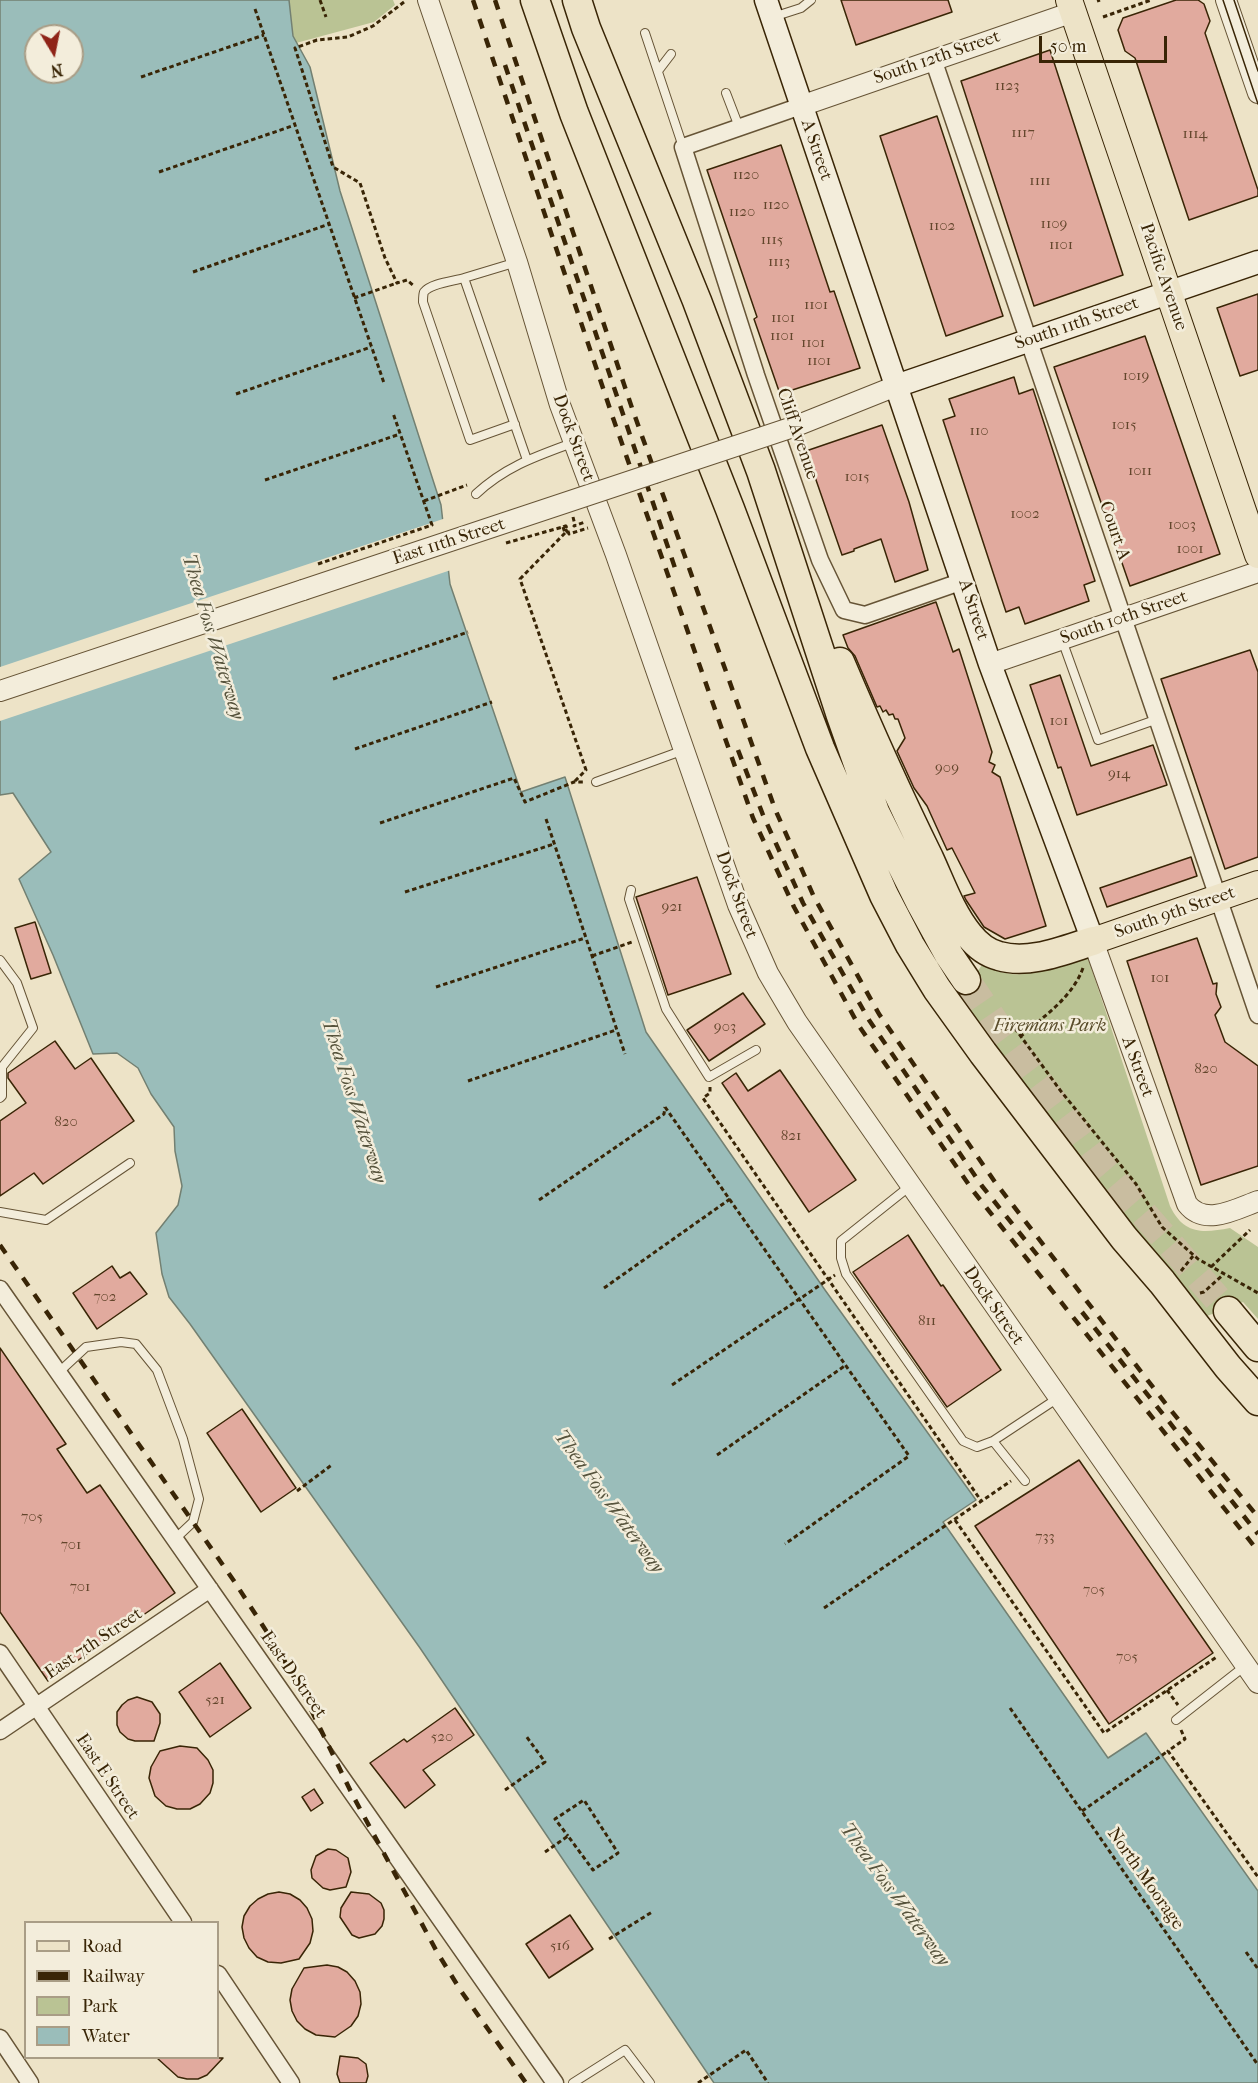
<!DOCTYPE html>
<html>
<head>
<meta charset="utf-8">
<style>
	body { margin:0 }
	#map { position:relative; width:1258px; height:2083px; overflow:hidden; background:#ede3c7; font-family:"IM FELL French Canon",serif }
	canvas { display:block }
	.legend { position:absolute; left:24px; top:1921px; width:195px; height:138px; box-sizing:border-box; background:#f3eddb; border:2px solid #a99d86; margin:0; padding:8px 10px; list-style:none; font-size:18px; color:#392506 }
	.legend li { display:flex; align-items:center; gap:12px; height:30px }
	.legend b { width:30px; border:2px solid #a99d86 }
	.north { position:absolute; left:24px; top:24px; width:60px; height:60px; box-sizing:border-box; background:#f3eddb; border:2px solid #a99d86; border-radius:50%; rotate:170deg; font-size:16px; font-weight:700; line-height:24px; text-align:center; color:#392506 }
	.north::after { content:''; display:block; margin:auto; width:21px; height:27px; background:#8f2418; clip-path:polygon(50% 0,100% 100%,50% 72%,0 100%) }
	.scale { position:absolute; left:1039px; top:36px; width:128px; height:27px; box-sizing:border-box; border:3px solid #392506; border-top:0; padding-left:8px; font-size:18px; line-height:21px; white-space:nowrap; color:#392506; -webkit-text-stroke:4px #f3eddb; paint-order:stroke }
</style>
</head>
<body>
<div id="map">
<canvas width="1258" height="2083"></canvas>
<ul class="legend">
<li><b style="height:8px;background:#ede3c7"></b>Road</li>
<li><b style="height:8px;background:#392506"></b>Railway</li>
<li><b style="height:16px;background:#bac394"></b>Park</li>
<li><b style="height:16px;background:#9abdba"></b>Water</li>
</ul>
<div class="north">N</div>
<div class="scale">50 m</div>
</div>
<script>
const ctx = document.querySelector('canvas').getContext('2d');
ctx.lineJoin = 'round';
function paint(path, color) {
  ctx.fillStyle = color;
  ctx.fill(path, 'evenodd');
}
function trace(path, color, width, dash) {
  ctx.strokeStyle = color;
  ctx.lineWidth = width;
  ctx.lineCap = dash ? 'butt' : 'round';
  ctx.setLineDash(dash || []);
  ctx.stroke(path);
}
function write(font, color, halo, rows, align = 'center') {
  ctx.font = font + ' "IM FELL French Canon",serif';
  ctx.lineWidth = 5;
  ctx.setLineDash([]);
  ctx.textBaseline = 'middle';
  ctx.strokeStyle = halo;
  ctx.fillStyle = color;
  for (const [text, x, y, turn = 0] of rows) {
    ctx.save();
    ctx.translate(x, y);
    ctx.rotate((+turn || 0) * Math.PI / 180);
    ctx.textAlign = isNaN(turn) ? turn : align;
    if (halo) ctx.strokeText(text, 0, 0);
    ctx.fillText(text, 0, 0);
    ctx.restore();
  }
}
paint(new Path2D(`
	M289,0h104l2,5 -21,17 -78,21 -3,-7z
	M1082,957l6,1 82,248c14,29 33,27 60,22l28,19v72l-15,-17 -36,14 -50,-58 -199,-261 12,-19 2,1 10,-14c8,3 15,7 23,8 24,6 54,-9 77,-16z`), '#bac394');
const water = new Path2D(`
	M0,0h289l4,36 17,31 30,124 101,314 9,79 71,208 44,-15 81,255 179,258 151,210 -33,22 165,236 38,-25 112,158v192h-544l-294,-435 -230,-324 -21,-27 -7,-23 -6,-41 22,-28 4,-19 -7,-35 -1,-24 -23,-33 -13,-26 -21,-15 -24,1 -40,-99 -34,-76 32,-27 -38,-59 -13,2zM36,36h36v36h-36z`);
paint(water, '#9abdba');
trace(water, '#738072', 1.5);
paint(new Path2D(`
	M446,518l5,52 -451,151v-54z`), '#ede3c7');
const building = new Path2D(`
	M841,0h107l4,12 -96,33z
	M1176,0h22l6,4 6,17 -5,12 53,157v6l-69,24 -54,-162 -10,-7 -7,-21 5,-12z
	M1050,50l73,225 -89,31 -73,-225z
	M937,116l66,200 -57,20 -66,-200z
	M781,145l49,147 4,-1 26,77 -80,26 -26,-75 3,-2 -50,-147z
	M1258,294v76l-18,6 -23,-68z
	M1145,336l75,218 -90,32 -76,-219z
	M1014,377l5,17 14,-5 62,192 -11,4 5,16 -64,23 -6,-17 -13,5 -63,-192 12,-4 -6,-17z
	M882,425l27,77 19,68 -33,12 -14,-43 -27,10v2l-12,4 -36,-104z
	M936,602l17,50 6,-3 33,103 -3,10 6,3 -3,7 8,5 46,149 -41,13 -21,-12 -18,-27 -2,-4 11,-3 -23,-45 -5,2 -20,-44 -13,-18 -17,-37 8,-13 -7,-19h-3l-2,-5 -4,1 -3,-5 -3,2 -3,-6 -3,1 -22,-51 -7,-8 -5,-13z
	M1250,650l8,22v185l-33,12 -64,-190z
	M1060,675l31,91 62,-21 14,40 -90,30 -16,-48 -3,1 -28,-83z
	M1191,857l6,19 -90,31 -7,-19z
	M697,877l34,97 -63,21 -32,-98z
	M35,922l16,51 -20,6 -16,-51z
	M1197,938l16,46 4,-1 -1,11 5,13 -6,8 10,27 33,24v100l-57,19 -74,-224z
	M743,993l22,31 -56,37 -22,-31z
	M55,1041l20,28 16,-11 43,63 -91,63 -9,-11 -34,23v-75l26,-18 -18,-25v-5z
	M780,1070l76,110 -47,32 -87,-129 14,-10 12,18z
	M908,1235l33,51 2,-1 58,85 -54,37 -94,-135z
	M112,1266l8,12 10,-6 17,22 -50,35 -24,-36z
	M0,1348l66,96 -9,5 30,44 13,-8 75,108 -127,88 -48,-69z
	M242,1409l54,79 -35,24 -54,-79z
	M1079,1460l134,193 -104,71 -134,-198z
	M220,1663l31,45 -41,29 -31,-45z
	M137,1697l15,5 8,12v9l-6,18h-19l-7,-2 -8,-7 -3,-7v-13l5,-7 6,-5z
	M455,1708l19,27 -51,35 12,15 -30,23 -35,-45 34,-24 3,3z
	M180,1746l17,2 11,12 5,10v13l-3,10 -10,11 -10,5h-13l-11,-3 -11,-10 -6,-18 2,-11 9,-16z
	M314,1789l9,14 -12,8 -9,-14z
	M328,1849l8,1 12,8 3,14 -5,15 -16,3 -7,-2 -11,-10 -1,-8 5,-14z
	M279,1892l11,2 10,6 7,8 5,11 1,12 -3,12 -11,16 -18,4 -13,-1 -11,-5 -8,-9 -5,-10 -2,-11 2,-11 6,-10 8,-7 10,-5z
	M351,1892l18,2 12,9 3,7v9l-2,7 -7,8 -16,4 -7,-3 -12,-18 1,-9z
	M570,1915l23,34 -44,29 -23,-34z
	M327,1965l11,2 9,5 8,9 5,11 1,12 -3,12 -7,10 -16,11 -19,-2 -11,-6 -8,-8 -5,-10 -2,-11 2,-11 12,-21z
	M340,2056l18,2 8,6 2,12 -2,7h-26l-3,-9z
	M157,2058h66l-16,17 -9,4h-11l-9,-2z`);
paint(building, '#e1aa9e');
trace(building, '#392506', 1.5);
trace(new Path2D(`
	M966,980l37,54 95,127 130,150`), '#c9bda0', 28, [28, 14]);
const service = new Path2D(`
	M773,17l28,-9 10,-8
	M645,33l38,114
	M658,71l13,-17
	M726,93l13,34
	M517,262l-53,16 63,182
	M464,278c-10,3 -33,5 -40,14 -1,3 -1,7 -1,10l47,138 45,-16
	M476,494c30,-28 61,-38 99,-52
	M1062,640l36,100 60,-21
	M596,782l88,-32
	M631,890l-2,9 37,110 43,68 47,-27
	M0,960l17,23 16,45 -31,39v29l-2,2
	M910,1186l-69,55v17l5,16 117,167 14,6 16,-6 65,-43
	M0,1212l46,8 84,-57
	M58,1373l28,-26 35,-5 15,2 21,26 26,69 16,60 -6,23 -18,17
	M993,1441l32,40
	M1176,1720l69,-54
	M573,2083l52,-33 25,33`);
const minor = new Path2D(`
	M933,59l325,956
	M801,106l-118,41 73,228 64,185 24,50 21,5 98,-34
	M0,1289l555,794
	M0,1653l183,269
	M0,1731l210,-142
	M218,1974l73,109
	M0,2038l30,45`);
const tertiary = new Path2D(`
	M428,0l89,262 43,143 56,150 122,350 30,68 29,49 461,661
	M1226,0l32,93
	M801,106l272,-94
	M796,426l100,-40
	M990,664l268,-92
	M0,691l303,-101
	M1093,941l94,263c18,23 49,5 71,-3`);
const secondary = new Path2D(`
	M766,0l224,664 103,277
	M896,386l362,-124`);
const primary = new Path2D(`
	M1069,0l189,555
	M1093,941l165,-57`);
const motorway = new Path2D(`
	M535,0l39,113 156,396 90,239 64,147 26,50 27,44 46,64 141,185 38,44 66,85 30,34
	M577,0l9,28 111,273 64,170 79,242 35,99 45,90 29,53 17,25
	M840,662c28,66 57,131 89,196 12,26 22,55 40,77 8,10 18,18 30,21 30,9 65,-6 94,-15
	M1228,1311l30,36`);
trace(service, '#665436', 10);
trace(minor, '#665436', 19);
trace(tertiary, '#665436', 22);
trace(secondary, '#392506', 25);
trace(primary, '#392506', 28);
trace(motorway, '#392506', 31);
trace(new Path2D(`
	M320,0l6,17
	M1097,1l3,-1
	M404,2l-31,24 -25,11 -31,3 -22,8 38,119 27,16 25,75 12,25 10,-3 7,6
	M255,9l129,374
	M1103,17l48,-17
	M141,77l123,-42
	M159,172l136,-47
	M193,272l136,-48
	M354,298l43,-15
	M236,394l135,-47
	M265,480l135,-46
	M424,501l43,-16
	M573,517l2,8 -1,1 11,-4
	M565,533l-45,46 66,191 -12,12
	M506,543l60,-17 3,8 19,-6
	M318,564l114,-39 -39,-112
	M333,679l135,-47
	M355,749l137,-47
	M546,819l79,235
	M380,823l134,-45 11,24 49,-20h11
	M405,892l149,-48
	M592,956l40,-14
	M436,987l149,-49
	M993,1029l21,-2 46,63 76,94 26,43 36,32 60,34
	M1020,1037c24,-21 52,-39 63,-69
	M468,1081l148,-51
	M710,1087v6l-7,5 279,404
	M665,1107l244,349 -124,88
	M539,1200l125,-86 1,-7
	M1211,1267l39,-37
	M1181,1271l12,-15
	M604,1288l126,-89
	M1200,1293l4,-1 20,-18
	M672,1385l163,-110
	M717,1455l129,-90
	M297,1491l36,-27
	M955,1520l149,213 114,-77
	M824,1608l187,-127
	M1167,1690l11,15
	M1010,1708l248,357
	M1181,1730l4,9 -17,12 90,126
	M505,1790l40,-28 -19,-26
	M1082,1811l86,-60
	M545,1852l23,-16 25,34 25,-17 -34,-53 -29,19 13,17
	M609,1939l43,-27
	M1246,1952l12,17
	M698,2083l48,-33 22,33`), '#392506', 3, [4.5, 3]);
trace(service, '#f3eddb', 8);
trace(minor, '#f3eddb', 16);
trace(tertiary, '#f3eddb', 20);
trace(secondary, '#f3eddb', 22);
trace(primary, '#ede3c7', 26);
trace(motorway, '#ede3c7', 28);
trace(new Path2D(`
	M1223,0l35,104
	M1234,0l24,71`), '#392506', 1.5);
trace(new Path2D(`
	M473,0l139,415 141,403 41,89 65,119 115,166 284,359
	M495,0l137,408 143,401 39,88 65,117 116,168 174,226 89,109
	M505,65l170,503
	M738,750l25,65 40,88 66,117 113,166 56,70
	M0,1245l234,336 40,62 27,46 51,105 85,158 24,39 65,92
	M1082,1312l176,222`), '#392506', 4.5, [10, 10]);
const tertiaryBridge = new Path2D(`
	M303,590l493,-164`);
trace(tertiaryBridge, '#665436', 22, []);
trace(new Path2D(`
	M563,527l2,6 2,-1 -3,-7`), '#392506', 3, [4.5, 3]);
trace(tertiaryBridge, '#f3eddb', 20);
write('15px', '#63462c', null, [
	["1123",1007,86],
	["1117",1023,133],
	["1114",1195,134],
	["1120",746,175],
	["1111",1040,181],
	["1120",776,205],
	["1120",742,212],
	["1109",1054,224],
	["1102",942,226],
	["1115",772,240],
	["1101",1061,245],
	["1113",779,262],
	["1101",816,305],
	["1101",783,318],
	["1101",782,336],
	["1101",813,343],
	["1101",819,361],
	["1019",1136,376],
	["1015",1124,425],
	["110",979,431],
	["1011",1140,471],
	["1015",857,477],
	["1002",1025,514],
	["1003",1182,525],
	["1001",1190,549],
	["101",1059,721],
	["909",947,768],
	["914",1119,774],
	["921",672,907],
	["101",1160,978],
	["903",725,1027],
	["820",1206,1069],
	["820",66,1122],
	["821",791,1136],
	["702",105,1297],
	["811",927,1321],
	["705",32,1517],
	["733",1045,1537],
	["701",71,1545],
	["701",80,1587],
	["705",1094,1590],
	["705",1127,1657],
	["521",215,1700],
	["520",442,1737],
	["516",560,1946]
]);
write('18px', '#392506', '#f3eddb', [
	["South 12th Street",937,58,-19],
	["A Street",816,150,71],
	["Pacific Avenue",1163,277,71],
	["South 11th Street",1077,324,-19],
	["Cliff Avenue",797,434,71],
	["Dock Street",573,438,70],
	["Court A",1114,531,71],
	["East 11th Street",449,542,-18],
	["A Street",973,610,72],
	["South 10th Street",1124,618,-19],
	["Dock Street",736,895,70],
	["South 9th Street",1175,913,-19],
	["A Street",1137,1067,70],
	["Dock Street",993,1306,55],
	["East 7th Street",94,1644,-34],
	["East D Street",293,1675,55],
	["East E Street",107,1777,56],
	["North Moorage",1145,1879,55]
]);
write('italic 18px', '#594c2a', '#f3eddb', [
	["Firemans Park",1050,1027]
]);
write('italic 20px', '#56533c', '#f3eddb', [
	["Thea Foss Waterway",212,637,73],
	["Thea Foss Waterway",353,1101,72],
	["Thea Foss Waterway",608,1502,54],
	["Thea Foss Waterway",894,1895,54]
]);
</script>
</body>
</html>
